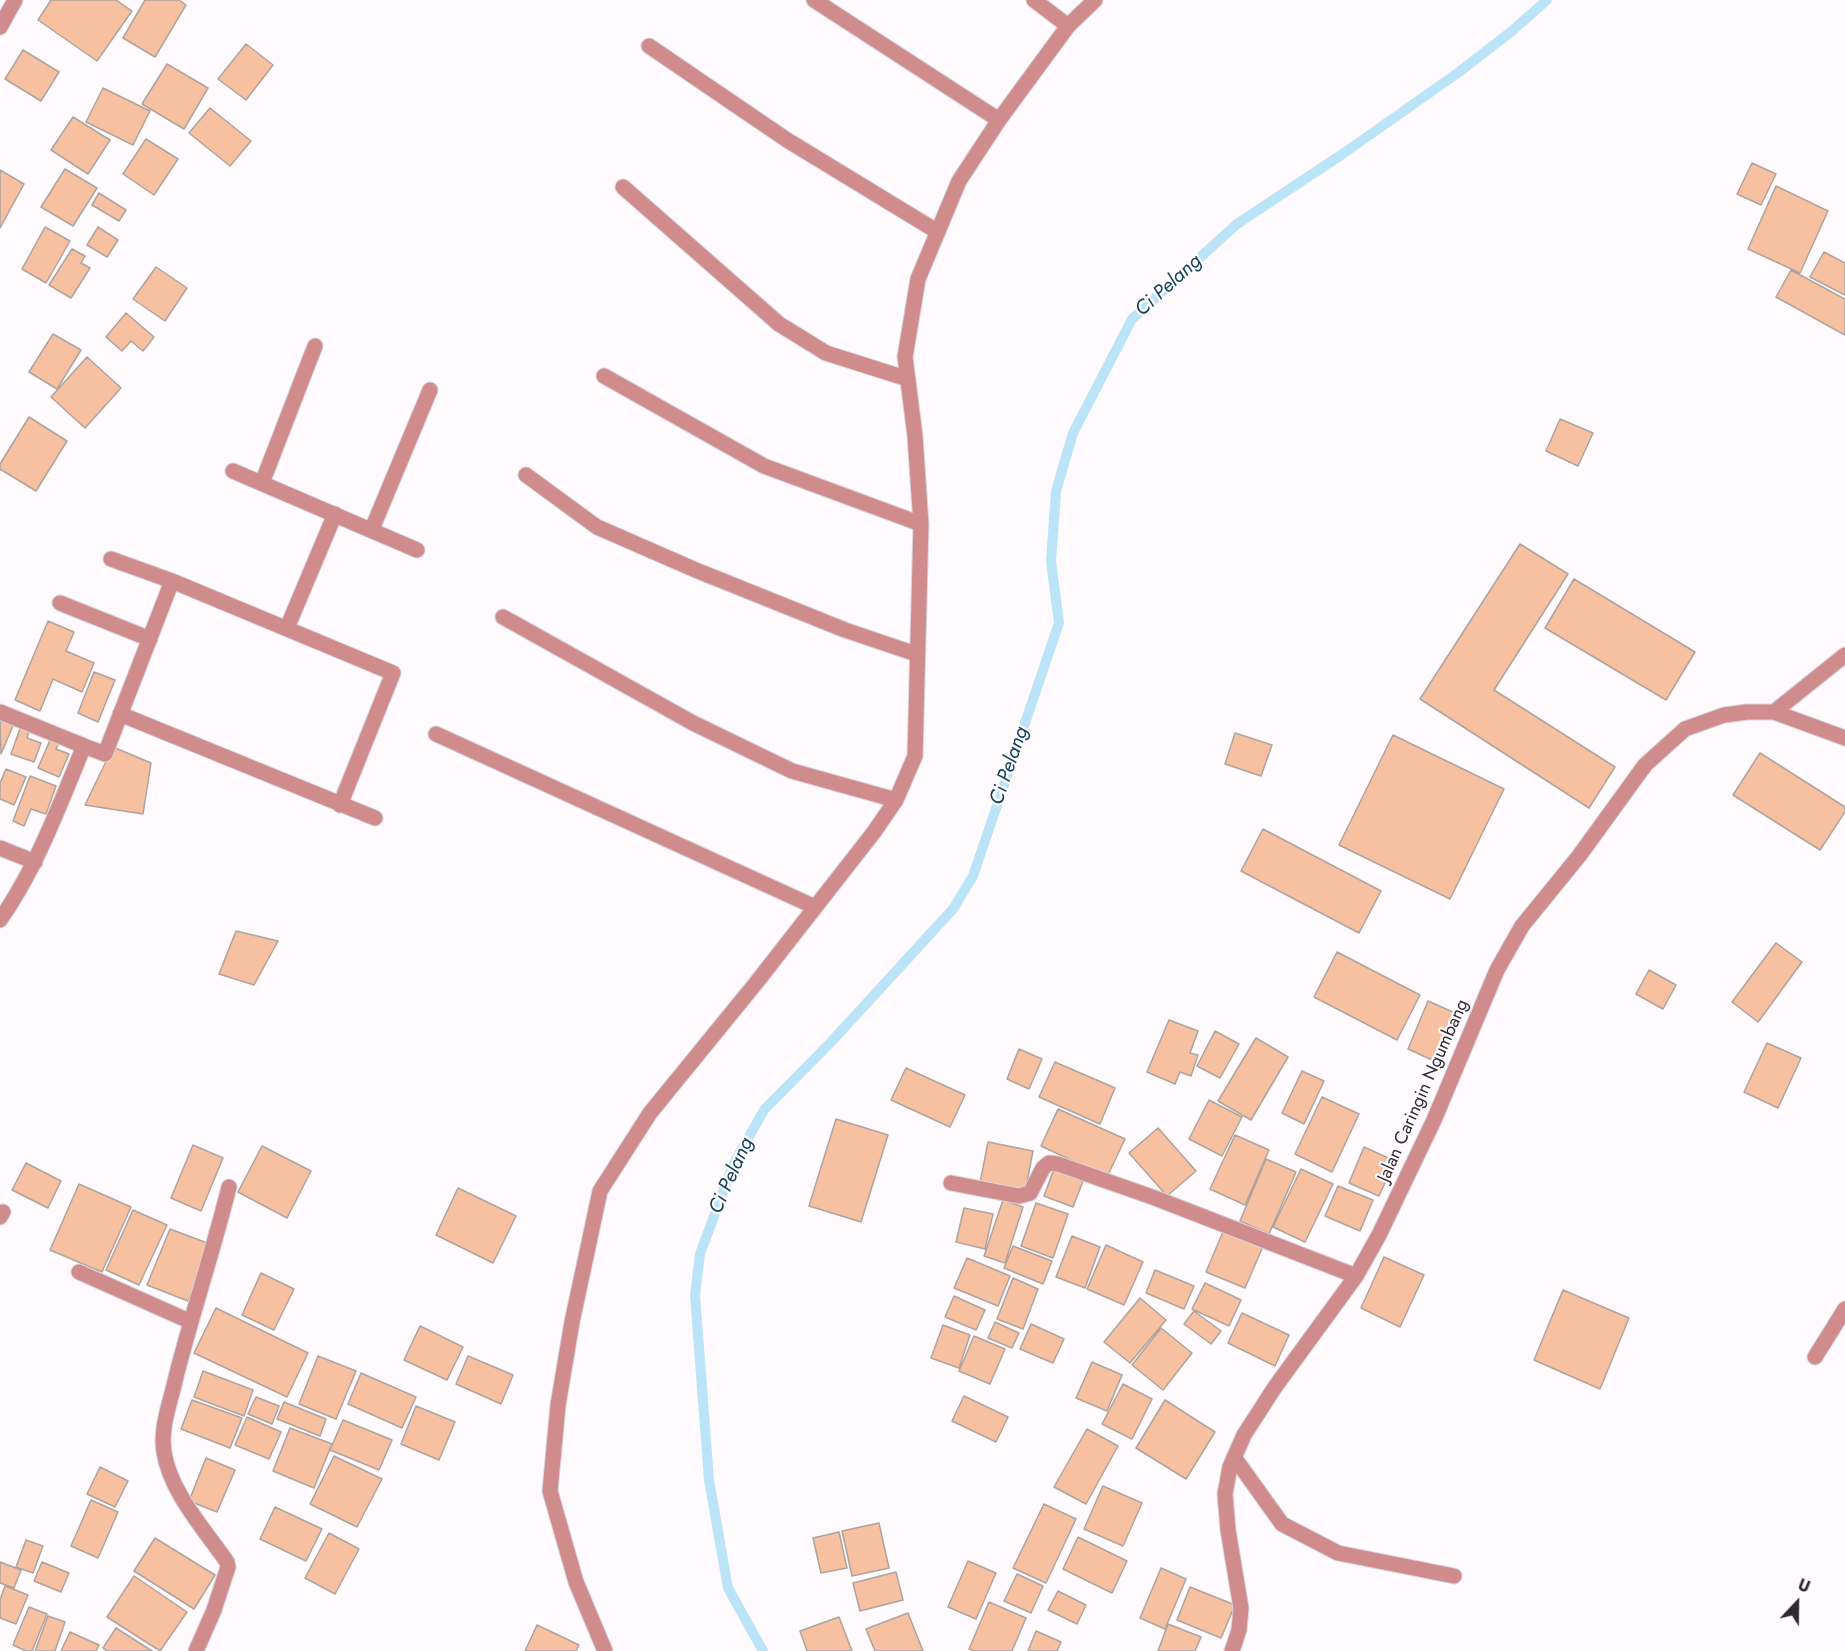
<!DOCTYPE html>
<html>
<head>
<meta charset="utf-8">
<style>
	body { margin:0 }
	#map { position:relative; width:1845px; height:1651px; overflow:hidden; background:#fefafe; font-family:Jost,sans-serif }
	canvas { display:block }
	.north { position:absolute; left:1767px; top:1573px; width:60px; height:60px; -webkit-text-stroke:4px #fefafe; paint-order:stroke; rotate:22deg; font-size:16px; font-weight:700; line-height:24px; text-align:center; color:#2e2b2e }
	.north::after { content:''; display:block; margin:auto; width:21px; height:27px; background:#2e2b2e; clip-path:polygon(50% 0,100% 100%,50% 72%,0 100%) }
</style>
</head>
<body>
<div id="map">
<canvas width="1845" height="1651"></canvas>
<div class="north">U</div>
</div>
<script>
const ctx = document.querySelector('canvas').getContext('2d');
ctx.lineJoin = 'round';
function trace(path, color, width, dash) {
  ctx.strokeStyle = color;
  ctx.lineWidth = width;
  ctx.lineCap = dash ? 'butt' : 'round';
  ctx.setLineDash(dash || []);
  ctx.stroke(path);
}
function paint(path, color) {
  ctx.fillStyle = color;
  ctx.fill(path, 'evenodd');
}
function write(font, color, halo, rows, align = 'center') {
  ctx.font = font + ' Jost,sans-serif';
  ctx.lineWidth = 4.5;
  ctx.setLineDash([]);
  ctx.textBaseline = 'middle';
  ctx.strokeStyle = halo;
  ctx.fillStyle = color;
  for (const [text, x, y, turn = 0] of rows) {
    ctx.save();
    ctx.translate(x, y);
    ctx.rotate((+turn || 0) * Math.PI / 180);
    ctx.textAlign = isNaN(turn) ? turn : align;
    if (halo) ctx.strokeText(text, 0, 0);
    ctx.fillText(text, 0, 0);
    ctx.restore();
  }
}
trace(new Path2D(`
	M763,1651l-35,-63 -19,-108 -14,-185 5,-41 33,-89 31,-55 68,-69 121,-132 20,-33 86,-253 -8,-62 5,-70 17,-58 59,-114 105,-95 107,-71 115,-81 53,-41 35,-31`), '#bbe4f8', 10);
const building = new Path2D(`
	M51,0h65l16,11 -35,50 -59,-41z
	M145,0h34l7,5 -31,52 -32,-19z
	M246,44l27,21 -27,35 -28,-21z
	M23,50l36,22 -18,29 -36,-22z
	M167,64l41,24 -24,41 -42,-25z
	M103,88l47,23 -17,34 -47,-23z
	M210,108l41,33 -21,25 -41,-33z
	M73,117l37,23 -22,34 -37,-24z
	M146,139l32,20 -24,36 -31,-21z
	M1752,163l24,11 -15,31 -24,-11z
	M65,169l32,19 -24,38 -32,-19z
	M0,170l24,14 -24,44z
	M1776,186l52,25 -28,62 -52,-24z
	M99,193l27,17 -7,11 -27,-16z
	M45,227l25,14 -24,42 -24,-14z
	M98,227l20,13 -11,17 -20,-12z
	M72,249l13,7 -4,7 9,5 -19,30 -22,-13z
	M1824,252l21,11v32l-35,-18z
	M156,267l31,21 -22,33 -32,-22z
	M1791,270l54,29v36l-69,-38z
	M126,313l28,24 -11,14 -12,-10 -9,10 -16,-14z
	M53,334l28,16 -24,39 -28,-17z
	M87,357l34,31 -36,40 -34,-31z
	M29,417l38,24 -31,50 -36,-22v-5z
	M1560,419l33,14 -15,33 -32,-15z
	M1520,544l48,30 -74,116 121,77 -26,41 -169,-109z
	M1574,579l121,73 -29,48 -121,-72z
	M48,621l26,11 -8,19 28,12 -12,29 -29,-13 -13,32 -25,-11z
	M94,672l21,8 -17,42 -20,-9z
	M5,717l10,4 -14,33 -1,-33 3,1z
	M21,726l9,3 -3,9 14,5 -7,19 -23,-8z
	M1235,733l37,12 -11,31 -36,-12z
	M1393,735l111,54 -54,110 -111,-54z
	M50,740l9,3 -3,6 13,5 -10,23 -21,-9z
	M113,747l38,16 -8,51 -58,-9z
	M1760,753l85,54v5l-25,38 -87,-55z
	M6,769l20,8 -12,28 -14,-6v-16z
	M30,776l26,10 -10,28 -15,-5 -7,17 -11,-5z
	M1263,829l118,62 -22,42 -118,-62z
	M236,931l42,10 -24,44 -35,-11z
	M1776,943l26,19 -44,60 -26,-20z
	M1337,952l83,43 -23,45 -83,-43z
	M1649,970l27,15 -13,24 -27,-15z
	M1428,1001l34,15 -21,48 -33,-15z
	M1169,1020l29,11 -8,22 8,2 -7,21 -11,-4 -5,12 -28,-12z
	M1215,1031l24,13 -19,34 -23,-12z
	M1256,1038l32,19 -37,63 -33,-19z
	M1767,1043l34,15 -23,50 -34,-16z
	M1019,1049l23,10 -13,30 -22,-10z
	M1055,1062l60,26 -15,36 -61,-27z
	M906,1068l59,27 -15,32 -59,-27z
	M1302,1071l22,10 -20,43 -22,-11z
	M1322,1097l37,17 -27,58 -37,-18z
	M1209,1100l33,17 -20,39 -33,-17z
	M1058,1109l67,30 -18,38 -66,-31z
	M836,1119l52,16 -27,87 -52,-16z
	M1158,1128l38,43 -29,25 -38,-43z
	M1235,1135l34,15 -24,55 -35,-16z
	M988,1142l45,9 -8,41 -45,-9z
	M193,1145l30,13 -22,53 -30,-13z
	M262,1146l49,25 -24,47 -49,-26z
	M1364,1147l31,14 -16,35 -30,-13z
	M1266,1159l30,13 -27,62 -29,-13z
	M26,1163l35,18 -13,27 -36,-18z
	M1054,1169l29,12 -10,26 -29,-11z
	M1301,1169l32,15 -28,58 -32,-15z
	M79,1184l52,23 -29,65 -52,-22z
	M1338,1186l35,14 -13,31 -35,-15z
	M458,1188l58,28 -23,47 -57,-28z
	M1003,1200l20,7 -18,56 -21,-7z
	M1036,1203l32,11 -15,44 -32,-12z
	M964,1208l29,6 -8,35 -29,-7z
	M133,1210l34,15 -28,60 -33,-15z
	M1225,1227l39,17 -19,44 -39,-16z
	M170,1229l40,15 -22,57 -41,-16z
	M1072,1236l28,11 -15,41 -29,-11z
	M1106,1245l37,17 -19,43 -37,-16z
	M1013,1246l39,15 -9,23 -39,-16z
	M1384,1257l40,18 -24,52 -39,-19z
	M967,1258l43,18 -12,30 -44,-18z
	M1155,1270l39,16 -10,23 -38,-16z
	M261,1273l33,16 -20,41 -32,-15z
	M1013,1278l25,11 -15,40 -26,-10z
	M1205,1283l36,17 -12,26 -37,-17z
	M1563,1290l66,28 -29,71 -66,-29z
	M954,1296l31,14 -9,20 -31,-13z
	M1140,1298l26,22 -36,43 -26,-21z
	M216,1308l92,45 -21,44 -93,-44z
	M1194,1311l27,20 -10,13 -27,-20z
	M1242,1313l47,22 -14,31 -47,-23z
	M995,1322l24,11 -7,15 -24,-10z
	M1031,1324l33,15 -11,24 -33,-14z
	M943,1325l27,10 -11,33 -28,-10z
	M420,1326l43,21 -16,33 -43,-20z
	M1161,1328l31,25 -29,37 -31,-25z
	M974,1336l31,13 -15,35 -31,-13z
	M318,1356l38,15 -20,48 -37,-15z
	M468,1356l45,19 -12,29 -45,-20z
	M1092,1362l30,13 -15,36 -31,-13z
	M203,1371l50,19 -9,26 -50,-19z
	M361,1373l55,24 -14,31 -54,-24z
	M1123,1384l29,15 -20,40 -30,-15z
	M964,1396l44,21 -12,25 -44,-21z
	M256,1397l23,9 -7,18 -24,-10z
	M192,1400l50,18 -12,30 -49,-19z
	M1165,1400l50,32 -29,47 -50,-31z
	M284,1402l42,17 -6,17 -43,-17z
	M416,1406l39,16 -16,38 -38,-16z
	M247,1417l34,15 -12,27 -34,-14z
	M343,1420l49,20 -13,30 -49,-20z
	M290,1428l42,16 -18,44 -41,-17z
	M1087,1429l31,17 -32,58 -32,-17z
	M334,1456l48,23 -25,48 -47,-23z
	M206,1458l29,12 -18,42 -28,-11z
	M100,1467l28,14 -13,26 -28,-13z
	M1103,1486l39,17 -19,43 -39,-17z
	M91,1500l27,12 -20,46 -27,-12z
	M1044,1504l32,15 -30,64 -33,-15z
	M275,1507l47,22 -16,32 -46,-22z
	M879,1523l10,45 -37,8 -10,-45z
	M839,1532l8,36 -26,5 -8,-35z
	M329,1533l30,16 -24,45 -30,-16z
	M1078,1537l49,24 -15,32 -49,-24z
	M155,1538l60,37 -21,34 -60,-38z
	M26,1540l17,6 -10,27 -17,-6z
	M968,1561l28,12 -20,46 -28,-12z
	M0,1562l21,8 -7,18 -14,-5z
	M42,1562l27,11 -8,19 -27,-11z
	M1161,1568l25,11 -21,50 -25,-11z
	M896,1572l7,28 -43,11 -7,-28z
	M1017,1574l26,12 -12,27 -27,-12z
	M134,1576l53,36 -27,39 -53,-34z
	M5,1586l23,9 -12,29 -16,-6v-18z
	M1190,1587l45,18 -14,33 -44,-18z
	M1058,1591l28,14 -9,19 -29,-14z
	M989,1602l37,16 -14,33h-37l-6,-2z
	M29,1607l18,7 -15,37h-6l-13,-6z
	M908,1613l15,38h-48l-9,-22z
	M48,1616l17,6 -10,29h-20z
	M839,1617l13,34h-45l-7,-20z
	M1168,1624l33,13 -6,14h-37z
	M537,1625l42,20 -3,6h-51z
	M116,1628l36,23h-45l-4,-3z
	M1036,1631l25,11 -4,9h-29z
	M70,1632l29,13 -3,6h-35z`);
paint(building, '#f7c0a1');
trace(building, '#afa39d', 1.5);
const street = new Path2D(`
	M814,0l185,120
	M1034,0l34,26
	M0,27l15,-27
	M649,46l138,94 151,92
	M623,187l156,137 47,29 82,26
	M604,376l160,90 157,58 -6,232 -19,44 -22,32 -118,151 -106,130 -50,78 -28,131 -14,83 -8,86 26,91 29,69
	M233,471l184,79
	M526,475l71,52 101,44 147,59 71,24
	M262,483l53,-137
	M921,524l-6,-88 -10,-79 13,-78 41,-98 40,-61 69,-94 27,-26
	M372,529l58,-139
	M111,559l61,22 221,92 -53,132
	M60,603l90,36
	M503,617l190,106 99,48 104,29
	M287,628l48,-114
	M0,712l84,34
	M1774,712l71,-57
	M120,714l255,104
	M436,734l379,173
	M0,848l35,14
	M0,920c37,-53 59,-114 84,-174l21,8 67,-173
	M951,1183l68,13 11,-3 13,-25 6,-5 9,1 97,34 201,78
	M0,1217l3,-5
	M79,1272l110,49
	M1815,1357l30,-48
	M1234,1457l48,67 56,29 116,23
	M196,1651l18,-41 14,-43 -1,-5c-22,-32 -57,-70 -63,-110 -4,-24 6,-48 11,-71 16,-65 38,-129 54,-194
	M1232,1651l7,-21 2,-22 -13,-78 -3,-36 5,-27 14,-32 31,-48 81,-111 23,-41 55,-115 63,-150 25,-44 57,-70 66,-91 40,-36 39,-14 23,-3h27l71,26`);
trace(street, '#d9d5d9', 17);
trace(street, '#d08c8d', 15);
write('18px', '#2e2b2e', '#fefafe', [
	["Jalan Caringin Ngumbang",1424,1091,-66]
]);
write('italic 20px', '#114458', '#fefafe', [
	["Ci Pelang",1169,286,-42],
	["Ci Pelang",1010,766,-71],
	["Ci Pelang",732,1176,-66]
]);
</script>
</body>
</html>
